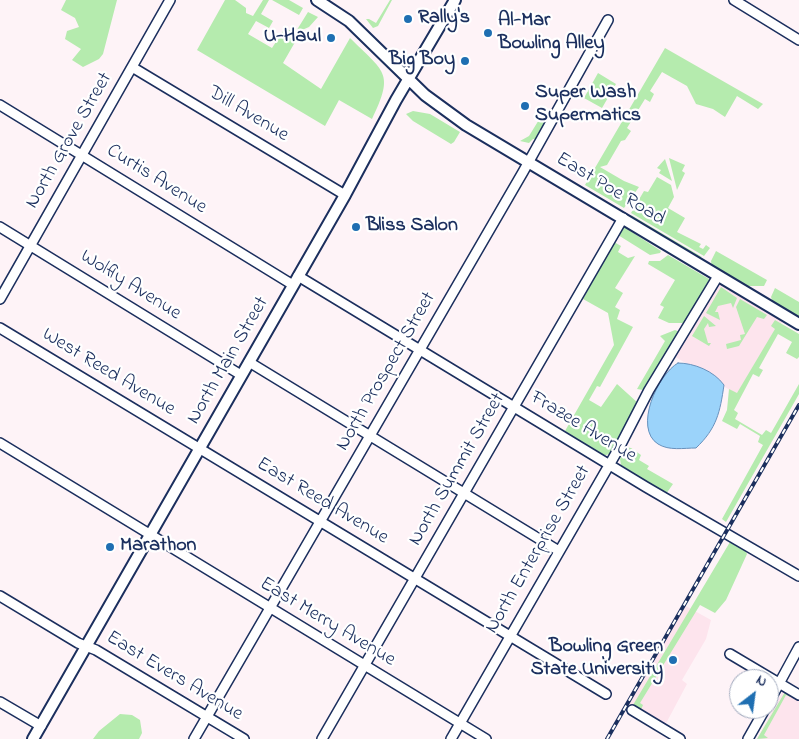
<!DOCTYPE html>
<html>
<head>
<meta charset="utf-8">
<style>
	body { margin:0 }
	#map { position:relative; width:799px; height:739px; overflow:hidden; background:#fef3f7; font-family:"Indie Flower",sans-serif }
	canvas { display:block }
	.north { position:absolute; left:729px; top:669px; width:50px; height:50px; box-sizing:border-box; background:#fff; border:1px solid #a4acbf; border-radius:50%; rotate:30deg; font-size:14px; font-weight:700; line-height:20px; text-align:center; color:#1b2f5e }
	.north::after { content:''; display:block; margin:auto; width:18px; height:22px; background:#1f6fb2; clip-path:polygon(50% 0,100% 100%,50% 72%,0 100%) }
</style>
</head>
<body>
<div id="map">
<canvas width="799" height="739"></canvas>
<div class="north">N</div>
</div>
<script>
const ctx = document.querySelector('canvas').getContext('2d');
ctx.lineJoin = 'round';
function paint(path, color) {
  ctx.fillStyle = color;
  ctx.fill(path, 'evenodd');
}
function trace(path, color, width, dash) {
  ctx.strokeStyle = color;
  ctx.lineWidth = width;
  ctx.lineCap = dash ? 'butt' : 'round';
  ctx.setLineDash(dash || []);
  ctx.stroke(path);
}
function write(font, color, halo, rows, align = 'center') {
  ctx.font = font + ' "Indie Flower",sans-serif';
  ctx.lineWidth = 4.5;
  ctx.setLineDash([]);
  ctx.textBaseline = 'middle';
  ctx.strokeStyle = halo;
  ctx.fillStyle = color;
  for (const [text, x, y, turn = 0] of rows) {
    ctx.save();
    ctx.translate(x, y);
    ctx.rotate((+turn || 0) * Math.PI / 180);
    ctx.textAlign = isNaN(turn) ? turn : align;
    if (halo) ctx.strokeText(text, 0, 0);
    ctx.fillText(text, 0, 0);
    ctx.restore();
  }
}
paint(new Path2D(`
	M720,281l64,38 -46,76 -64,-39z
	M684,605l27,15 -5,19 -24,41 5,4 -24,45 -37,-23z
	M783,691l16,8v40h-42z`), '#fde4ed');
paint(new Path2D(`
	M66,0h51l-14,54 -4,5 -16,8 -11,-7 9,-11 -16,-10 2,-8 12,-4 -4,-9 -14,-8z
	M225,0h10l11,8v5l7,3 10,-16h6l-8,14 12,7 -4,7 -13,-7 -8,13 24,14 13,-20 10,5 13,-21 10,5 -9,10 -7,3 -19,33 38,26 29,-51c34,34 45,34 22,81l-33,-19 -14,26 -128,-76z
	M272,0h17l14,8 -4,7z
	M390,0h2l-14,26 -5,2 -7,-9h3l7,4z
	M665,48l98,56 -5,5 -21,-13 -12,21 -12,-8 -17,-5 -9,-18 -25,-14 -12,19 4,3 -4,8 -5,-3 -18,29 4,3 -6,9 -4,1 -14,24 -7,2 24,14 15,6 -15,21 -39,-23z
	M598,73l18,11 -14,24 -18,-10z
	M545,110l5,3 -1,6 -13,20h-3l-4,4 -9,-2 9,-5z
	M413,111l17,3 30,18 -6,10 -3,2 -38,-23 -7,-7z
	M669,158l16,7 -3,6 3,2 -8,17z
	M665,159l7,22 -13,-8 2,-3 -4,-2z
	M657,177l14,8 3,12 -6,11 17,10 -8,14 24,12 -2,3 4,2 3,-4 4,3 -6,8 -73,-43 13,-22 4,1z
	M631,215l71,42h-5l-64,-38z
	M624,227l37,24 -1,2 -10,2 -32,-20z
	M614,242l7,4 -3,6 10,6 7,-2 -20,32 8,5 -8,14 5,3 -3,9 16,8 -33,60 -3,-1 -8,14 12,7 16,-23 21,19 -26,50 -9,3 -38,-25 49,-86 -6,-32 -25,-14z
	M716,251l51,29 -3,6h-17l-35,-19 -1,-6z
	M668,255l41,24v5l-24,39h-16l-11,-5 6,-11 -4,-2 15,-25 -27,-16 1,-3h11z
	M721,287l16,11 -4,10 -2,-5 -13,3 -3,6h3l2,8 -14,-7z
	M775,288l24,14v15l-26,-14 -2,-6z
	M740,299l27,16 -3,4 -7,-2 -18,29 -12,3 -1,-5 15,-4 -1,-5 5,-1 -9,-27z
	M704,316l12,10 -7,1 -1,-4 -4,6 4,14h3l-2,3 -17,-10z
	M775,320l24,14v23l-2,2 -11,-6 6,-11 -14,-8 -19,34 4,2 -4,7 -6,-3 -19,36 4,3 -3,6 27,16 4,-5 5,3 28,-49v10l-73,128 -4,-3 41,-74 -5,-3 2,-6 -20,-12 -3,5 -15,-8 5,-11 2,-21 8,4 38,-64 -4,-3z
	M675,330l5,2 -34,54 -3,4 -6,-1 28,-48 -5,-5z
	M625,447l6,1 10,7 -2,5 10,6 -2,3 26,15 -7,10 -45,-29 -1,-6z
	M730,542l15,8 2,4 -21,46 -11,13 -15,-8 -60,98 3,2 -3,7 -7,-7z
	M785,692l6,3 -1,2 -4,-2 -22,40 4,3 -11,1z
	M120,714l12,1 8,5 2,13 -3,6h-46l6,-8z`), '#b5ebae');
const water = new Path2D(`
	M678,363c16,0 36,8 46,22 -4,27 -7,43 -28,63 -12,0 -27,3 -38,-4 -25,-16 0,-70 20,-81z`);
paint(water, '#9bd3fa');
trace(water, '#6891bc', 1);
const minor = new Path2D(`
	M734,0l65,40
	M132,67l213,128
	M0,105l293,180
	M0,227l241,148
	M298,276l348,211 153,89
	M0,299l170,-299
	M0,328l606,366
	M249,362l310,189
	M0,443l486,296
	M0,596l78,47 18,7 148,89
	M730,654l69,41
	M0,702l41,24
	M769,702l30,-55
	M632,710l48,29
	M194,739l329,-567 85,-152
	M322,739l301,-521
	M451,739l168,-291 30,-58 69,-114
	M748,739l17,-30`);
const major = new Path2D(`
	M317,0l32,21 76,74 41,30 333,199
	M33,739l312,-544 51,-95 59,-100`);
trace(minor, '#1b2f5e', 12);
trace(major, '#1b2f5e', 14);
trace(minor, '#fff', 9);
trace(major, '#fff', 10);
const rail = new Path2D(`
	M607,739l192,-334`);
trace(rail, '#1b2f5e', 4);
trace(rail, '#fff', 2, [5.5]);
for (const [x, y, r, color] of [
	[408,19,5,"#1f6fb2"],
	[488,33,5,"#1f6fb2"],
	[331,38,5,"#1f6fb2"],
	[465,61,5,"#1f6fb2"],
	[525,106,5,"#1f6fb2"],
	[356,227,5,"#1f6fb2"],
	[110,547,5,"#1f6fb2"],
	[673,660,5,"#1f6fb2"]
]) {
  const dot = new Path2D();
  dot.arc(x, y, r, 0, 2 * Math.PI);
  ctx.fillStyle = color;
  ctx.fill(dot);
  trace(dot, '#fff', 2);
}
write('bold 20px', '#1b2f5e', '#fff', [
	["Rally's",418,19],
	["Al-Mar",498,22],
	["Bowling Alley",498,45],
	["U-Haul",321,38,"right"],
	["Big Boy",455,61,"right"],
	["Super Wash",535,94],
	["Supermatics",535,117],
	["Bliss Salon",366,227],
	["Marathon",120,547],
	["Bowling Green",663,648,"right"],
	["State University",663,671,"right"]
], 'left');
write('20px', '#1b2f5e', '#fff', [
	["Dill Avenue",248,115,31],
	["North Grove Street",70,141,-60],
	["Curtis Avenue",156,180,32],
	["East Poe Road",610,190,31],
	["Wolfly Avenue",130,286,32],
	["North Main Street",229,361,-60],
	["North Prospect Street",387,372,-60],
	["West Reed Avenue",108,373,31],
	["Frazee Avenue",583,428,31],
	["North Summit Street",458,470,-60],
	["East Reed Avenue",322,502,31],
	["North Enterprise Street",539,550,-60],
	["East Merry Avenue",327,623,31],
	["East Evers Avenue",174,677,31]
]);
</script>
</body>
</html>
